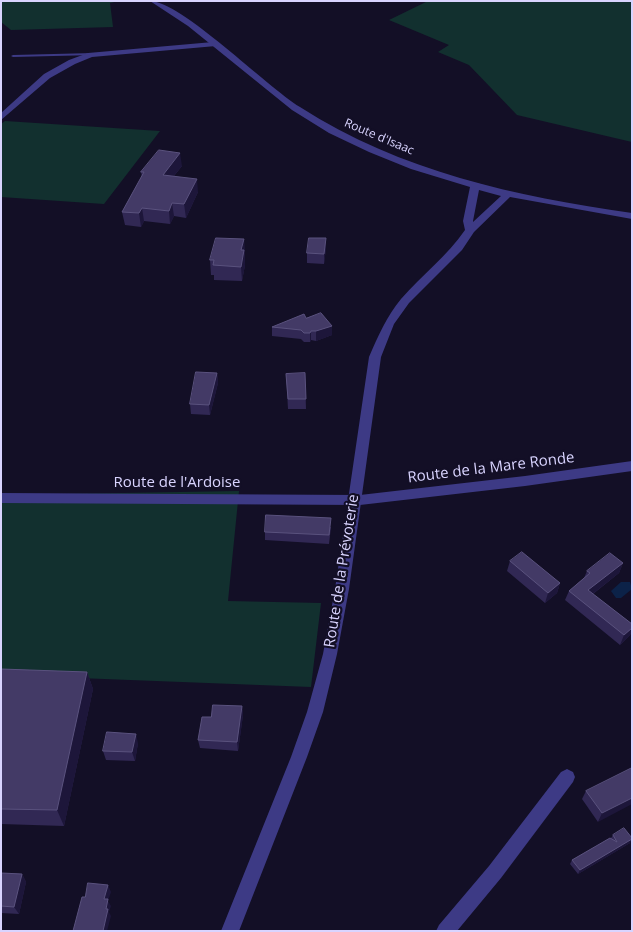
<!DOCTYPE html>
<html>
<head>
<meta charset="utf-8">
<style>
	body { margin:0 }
	#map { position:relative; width:633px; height:932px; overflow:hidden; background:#130f26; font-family:"Open Sans",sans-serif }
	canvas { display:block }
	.frame { position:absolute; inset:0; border:2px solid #d9d4ff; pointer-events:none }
</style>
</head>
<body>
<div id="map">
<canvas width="633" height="932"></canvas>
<div class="frame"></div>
</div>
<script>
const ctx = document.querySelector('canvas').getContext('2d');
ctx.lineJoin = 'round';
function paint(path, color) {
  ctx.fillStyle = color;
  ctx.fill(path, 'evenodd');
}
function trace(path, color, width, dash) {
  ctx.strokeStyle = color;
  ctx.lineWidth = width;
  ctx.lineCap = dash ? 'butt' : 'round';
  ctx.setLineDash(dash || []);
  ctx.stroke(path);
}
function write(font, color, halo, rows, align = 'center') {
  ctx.font = font + ' "Open Sans",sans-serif';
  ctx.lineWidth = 4.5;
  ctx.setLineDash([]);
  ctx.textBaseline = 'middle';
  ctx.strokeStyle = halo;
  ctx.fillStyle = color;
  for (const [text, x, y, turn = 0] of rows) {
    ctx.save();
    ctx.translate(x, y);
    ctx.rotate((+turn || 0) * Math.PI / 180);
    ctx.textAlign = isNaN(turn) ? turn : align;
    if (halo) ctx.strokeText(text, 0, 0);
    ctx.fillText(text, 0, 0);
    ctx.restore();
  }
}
paint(new Path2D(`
	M2,1h117l-9,2 3,24 -102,3 -10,-8z
	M428,1h204v141l-115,-27 -48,-50 -31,-13 11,-7 -60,-25z
	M5,121l155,10 -56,73 -103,-7v-73z
	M239,491l-11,110 93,2 -10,84 -310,-12v-180z`), '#12302f');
paint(new Path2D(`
	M621,582h9l2,7 -11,9h-5l-5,-7z`), '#0c2248');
paint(new Path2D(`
	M94,53h1v2l-82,2 -2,-1 2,-1z`), '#3d3a85');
paint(new Path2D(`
	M213,42h3v4l-124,11 -17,7 -25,14 -49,42v-7l43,-39 25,-14 19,-7z
	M632,461v10l-107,15 -165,19 -359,-2v-10l359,2 165,-19z
	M567,769l6,3 2,5 -2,5 -72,96 -44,53h-21l3,-6 50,-59 72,-94z`), '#3d3a85');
paint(new Path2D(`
	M150,1c31,0 117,86 150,106 101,65 215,89 332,106v6l-122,-22 -36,35 -12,18 -53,53 -15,21 -13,33 -32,232 -12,65 -14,58 -16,45 -68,174h-18l70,-174 16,-45 16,-58 12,-65 34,-232c9,-21 18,-41 32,-58 21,-24 46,-43 64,-69l-2,-9 7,-34 -59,-18 -42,-17 -40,-19 -37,-23 -104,-84zM479,190l22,6 -28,26v-1z`), '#3d3a85');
paint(new Path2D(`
	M182,166l-8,10 24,16 -12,26 -12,-2 -4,8 -26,-3 -3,6 -16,-2 -3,-13 20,-35 -1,-5z
	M244,239l1,26 -3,16 -28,-1v-5h-3l-1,-15z
	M326,248l-2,16 -17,-1v-10z
	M306,318l26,8v9l-16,6 -5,-1 -1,2h-6l-3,-3 -29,-3v-9z
	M217,373l1,10 -8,32 -19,-1 -1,-10z
	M305,373l1,36h-18l-2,-35z
	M331,527l-2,17 -64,-4v-8z
	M510,561l50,22 -3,10 -12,10 -38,-32z
	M623,563l-4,10 -26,21 39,30v7l-2,4 -10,10 -55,-45 4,-9 15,-13 3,-7z
	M1,669l86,3 6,17 -29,137 -63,-2z
	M242,706l1,9 -5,36 -38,-3 -2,-8 13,-23z
	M138,743l-3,18 -29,-1 -3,-9z
	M632,768l-34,54 -16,-23 4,-8z
	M613,835l17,8 -52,31 -8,-10 2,-4 39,-22z
	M1,873l21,1 4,8 -7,32 -18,-1z`), '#312854');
paint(new Path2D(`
	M180,153l2,13 -18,22 -1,-13z
	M197,179l1,13 -12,26 -2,-14z
	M172,203l2,13 -4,8 -1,-13z
	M142,208l2,13 -3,6 -2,-14z
	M326,238v10l-2,16v-10z
	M244,239l1,26 -3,16 -1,-14v-17z
	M332,326v9l-16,6v-10z
	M311,331v9l-1,2v-9z
	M217,373l1,10 -8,32 -1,-10z
	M623,563l-4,10 -34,27 3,-10z
	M560,583l-3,10 -12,10 3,-10z
	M632,628v3l-2,4 -10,10 4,-10z
	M87,672l6,17 -29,137 -7,-16z
	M242,706l1,9 -5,36 -1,-9z
	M136,734l2,9 -3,18 -3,-9z
	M632,798v6l-34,18 4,-9z
	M632,839l-2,4 -52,31 2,-4z
	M22,874l4,8 -7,32 -5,-7z
	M108,885l3,7 -3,9 3,5 -2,6 2,4 -4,15h-4l3,-22 -2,-10z`), '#1d163a');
const building = new Path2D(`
	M159,150l21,3 -17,22 34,4 -13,25 -12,-1 -3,8 -27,-3 -3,5 -17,-1 22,-40h-3z
	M216,238l28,1 -3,11h3l-3,17 -28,-2 1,-5h-4z
	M309,238h17l-2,16 -17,-1z
	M321,313l11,13 -16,5h-5l-1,2h-6l-3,-3 -29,-3 32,-13 2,4z
	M196,372l21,1 -8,32 -19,-1z
	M305,373l1,26h-18l-2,-25z
	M266,515l65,3 -2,17 -64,-3z
	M522,552l38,31 -12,10 -38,-32z
	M610,553l13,10 -35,27 44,34v4l-8,7 -55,-44 21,-18 -3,-2z
	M1,669l86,3 -30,138 -56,-1z
	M213,705l29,1 -5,36 -39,-2 4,-23h9z
	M107,732l29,2 -4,18 -29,-1z
	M632,768v30l-30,15 -16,-22z
	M624,828l8,10v1l-52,31 -8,-10 38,-22 7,4 -4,-7z
	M1,873l21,1 -8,33 -13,-1z
	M88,883l20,2 -4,14h4l-2,10h2l-5,22h-30l9,-34h3z`);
paint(building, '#433a66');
trace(building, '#5a527e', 1);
write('12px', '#d9d4ff', '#130f26', [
	["Route d'Isaac",379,137,23]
]);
write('15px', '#d9d4ff', '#130f26', [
	["Route de la Mare Ronde",491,468,-7],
	["Route de l'Ardoise",177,483],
	["Route de la Prévoterie",342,571,-81]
]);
</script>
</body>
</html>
